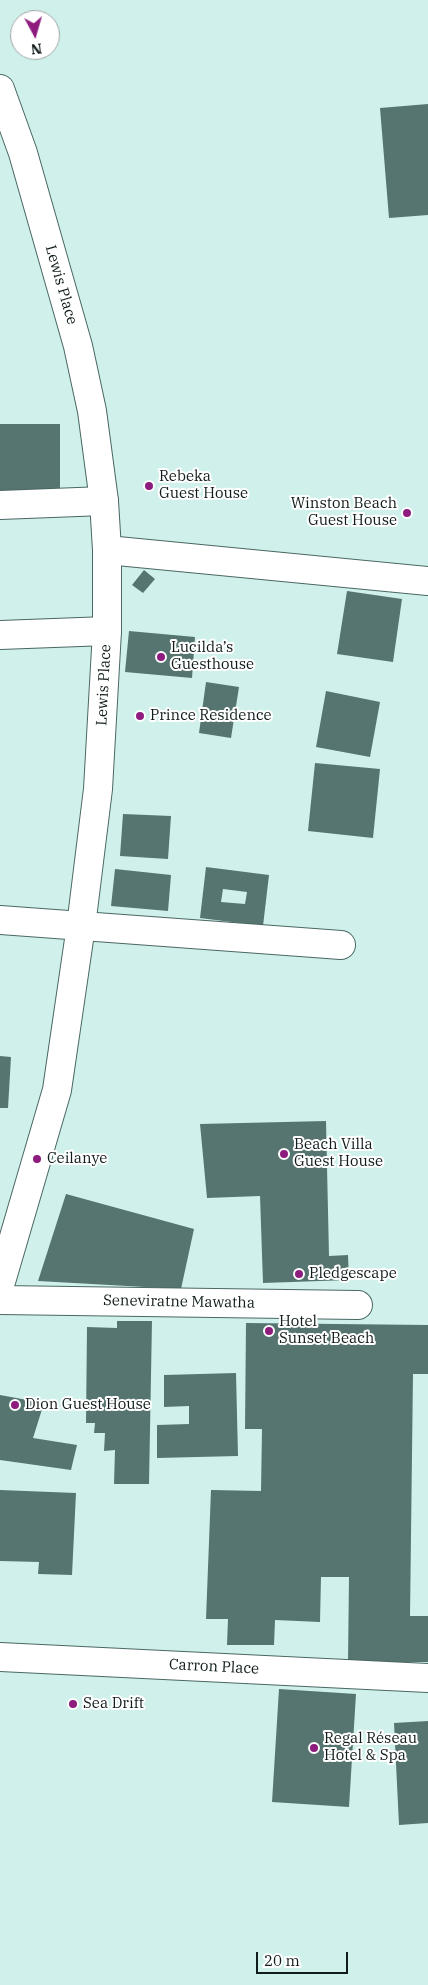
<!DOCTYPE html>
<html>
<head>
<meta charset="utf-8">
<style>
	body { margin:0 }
	#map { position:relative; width:428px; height:1985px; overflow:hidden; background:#d0f1eb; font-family:"IBM Plex Serif",serif }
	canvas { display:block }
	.north { position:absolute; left:10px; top:10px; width:50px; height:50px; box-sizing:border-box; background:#fff; border:1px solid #9fa4a4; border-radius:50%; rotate:174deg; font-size:14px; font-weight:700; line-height:20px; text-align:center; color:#101c1b }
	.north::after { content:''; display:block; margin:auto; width:18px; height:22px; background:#8d1c7e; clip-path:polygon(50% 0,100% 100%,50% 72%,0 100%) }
	.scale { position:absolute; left:256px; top:1952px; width:92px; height:22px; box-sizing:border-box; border:2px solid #101c1b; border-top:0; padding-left:6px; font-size:15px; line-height:18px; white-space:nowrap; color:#101c1b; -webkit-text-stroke:4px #fff; paint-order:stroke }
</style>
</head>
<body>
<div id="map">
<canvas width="428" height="1985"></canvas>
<div class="north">N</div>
<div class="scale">20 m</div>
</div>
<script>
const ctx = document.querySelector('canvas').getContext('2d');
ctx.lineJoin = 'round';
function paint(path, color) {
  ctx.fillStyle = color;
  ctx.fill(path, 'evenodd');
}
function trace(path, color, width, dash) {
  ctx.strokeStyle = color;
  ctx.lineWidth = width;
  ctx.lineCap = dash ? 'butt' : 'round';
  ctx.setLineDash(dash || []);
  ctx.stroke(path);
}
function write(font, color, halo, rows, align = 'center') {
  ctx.font = font + ' "IBM Plex Serif",serif';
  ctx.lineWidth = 4;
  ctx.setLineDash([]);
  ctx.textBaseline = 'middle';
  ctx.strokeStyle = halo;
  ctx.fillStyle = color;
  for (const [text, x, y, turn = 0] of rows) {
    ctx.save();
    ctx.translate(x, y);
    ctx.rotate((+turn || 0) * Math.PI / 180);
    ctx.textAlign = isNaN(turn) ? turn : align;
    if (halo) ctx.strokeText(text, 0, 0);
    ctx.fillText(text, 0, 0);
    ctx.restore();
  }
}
paint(new Path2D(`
	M428,104v111l-39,3 -9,-110z
	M0,424h60v70h-60z
	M144,570l11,9 -12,14 -11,-8z
	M347,591l55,8 -9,63 -56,-8z
	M129,631l66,6 -3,41 -67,-6z
	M206,682l33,5 -8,51 -32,-5z
	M326,691l54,11 -10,55 -54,-10z
	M315,763l65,6 -7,69 -65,-7z
	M123,814l48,2 -3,43 -48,-3z
	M206,867l63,8 -6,51 -63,-8zM223,889l24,3 -2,12 -24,-2z
	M115,869l56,6 -3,36 -57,-5z
	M0,1056l11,1 -3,51h-8z
	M326,1121l3,135 19,-1 1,25 -86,3 -3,-87 -53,2 -7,-74z
	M66,1194l128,35 -13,60 -143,-8z
	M117,1321h35l-3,163h-35l1,-34 -11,1 1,-18h-11l1,-10h-9l1,-96 30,1z
	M246,1323l182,2v49h-15l-3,242h18v46h-80l1,-85h-28l-1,45 -45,-2 -1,25h-47l1,-26h-22l5,-129 50,1 1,-62h-17z
	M236,1373l2,83 -81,2v-33l32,-1v-18l-25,1v-32z
	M0,1395l44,8 -11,35 44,7 -6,25 -71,-10z
	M0,1490l76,3 -4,82 -34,-1 1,-12 -39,-1z
	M279,1689l77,5 -7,113 -77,-5z
	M428,1721v102l-29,2 -5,-102z`), '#577570');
const minor = new Path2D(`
	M0,505l104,-4
	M107,550l321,31
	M0,635l107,-4
	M0,920l341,25
	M0,1300l358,5
	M0,1657l428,21`);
const tertiary = new Path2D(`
	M0,89l23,64 55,193 14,65 12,90 3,49v81l-9,158 -17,137 -24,164 -57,195`);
trace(minor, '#4a6763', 30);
trace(tertiary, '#4a6763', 30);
trace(minor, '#fff', 28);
trace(tertiary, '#fff', 28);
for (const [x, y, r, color] of [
	[149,486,5,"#8d1c7e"],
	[407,513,5,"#8d1c7e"],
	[161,657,5,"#8d1c7e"],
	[140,716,5,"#8d1c7e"],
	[284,1154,5,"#8d1c7e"],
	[37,1159,5,"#8d1c7e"],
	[299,1274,5,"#8d1c7e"],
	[269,1331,5,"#8d1c7e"],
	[15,1405,5,"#8d1c7e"],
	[73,1704,5,"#8d1c7e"],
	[314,1748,5,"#8d1c7e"]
]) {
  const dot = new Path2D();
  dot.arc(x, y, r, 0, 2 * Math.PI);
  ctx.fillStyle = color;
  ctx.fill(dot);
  trace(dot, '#fff', 2);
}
write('15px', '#101c1b', '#fff', [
	["Lewis Place",61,285,74],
	["Lewis Place",104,685,-87],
	["Seneviratne Mawatha",179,1302,1],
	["Carron Place",214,1667,3]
]);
write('15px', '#101c1b', '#fff', [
	["Rebeka",159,477],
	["Guest House",159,494],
	["Winston Beach",397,504,"right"],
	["Guest House",397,521,"right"],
	["Lucilda’s",171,648],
	["Guesthouse",171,665],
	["Prince Residence",150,716],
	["Beach Villa",294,1145],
	["Guest House",294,1162],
	["Ceilanye",47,1159],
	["Pledgescape",309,1274],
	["Hotel",279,1322],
	["Sunset Beach",279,1339],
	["Dion Guest House",25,1405],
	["Sea Drift",83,1704],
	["Regal Réseau",324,1739],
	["Hotel & Spa",324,1756]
], 'left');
</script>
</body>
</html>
